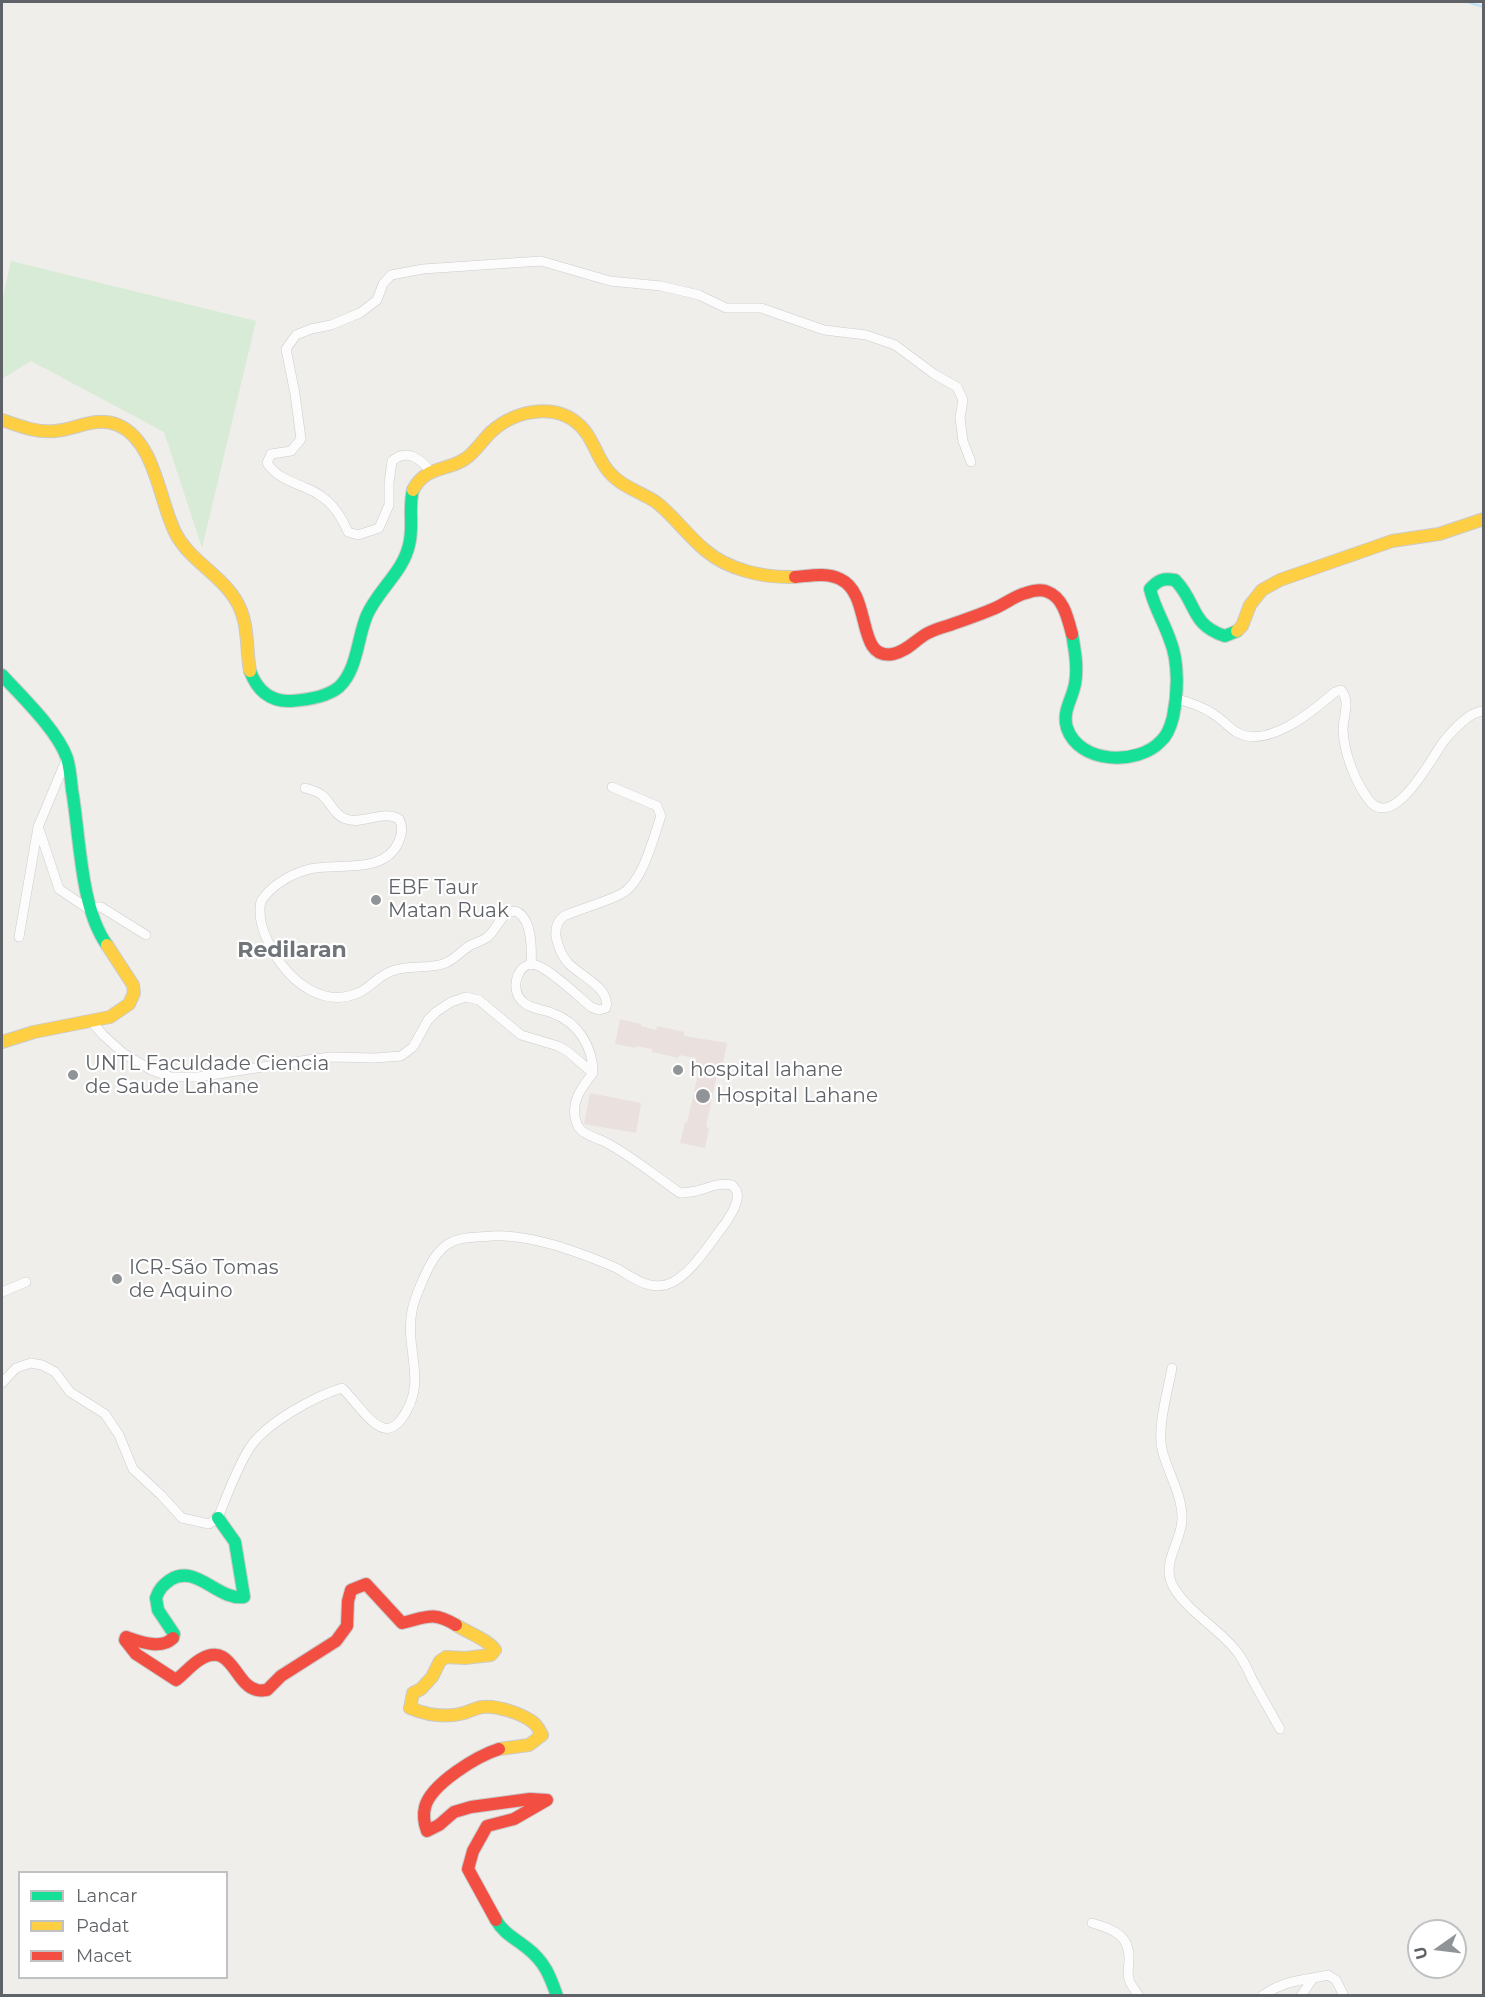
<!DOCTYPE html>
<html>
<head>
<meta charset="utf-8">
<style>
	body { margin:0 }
	#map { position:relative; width:1485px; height:1997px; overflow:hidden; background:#efeeea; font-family:Montserrat,sans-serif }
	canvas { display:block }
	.frame { position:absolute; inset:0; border:3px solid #5f6368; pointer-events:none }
	.legend { position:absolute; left:18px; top:1871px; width:210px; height:108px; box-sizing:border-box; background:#fff; border:2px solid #bfc1c3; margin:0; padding:8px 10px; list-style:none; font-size:18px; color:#5f6368 }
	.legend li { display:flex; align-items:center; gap:12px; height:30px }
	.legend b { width:30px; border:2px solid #bfc1c3 }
	.north { position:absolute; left:1407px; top:1919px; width:60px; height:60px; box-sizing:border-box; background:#fff; border:2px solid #bfc1c3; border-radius:50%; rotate:256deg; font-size:16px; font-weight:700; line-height:24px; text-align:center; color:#5f6368 }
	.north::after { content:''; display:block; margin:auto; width:21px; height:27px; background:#919496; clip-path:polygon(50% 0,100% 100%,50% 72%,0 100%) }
</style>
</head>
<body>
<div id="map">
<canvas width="1485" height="1997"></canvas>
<div class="frame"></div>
<ul class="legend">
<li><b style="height:8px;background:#16e098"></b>Lancar</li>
<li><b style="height:8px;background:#ffcf43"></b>Padat</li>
<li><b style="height:8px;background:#f24e42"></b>Macet</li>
</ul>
<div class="north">U</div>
</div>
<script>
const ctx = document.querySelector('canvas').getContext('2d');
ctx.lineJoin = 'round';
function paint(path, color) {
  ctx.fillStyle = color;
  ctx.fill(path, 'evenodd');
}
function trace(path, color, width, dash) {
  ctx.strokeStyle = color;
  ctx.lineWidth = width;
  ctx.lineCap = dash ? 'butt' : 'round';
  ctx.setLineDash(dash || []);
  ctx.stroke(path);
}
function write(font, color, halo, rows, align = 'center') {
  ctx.font = font + ' Montserrat,sans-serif';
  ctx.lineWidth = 4.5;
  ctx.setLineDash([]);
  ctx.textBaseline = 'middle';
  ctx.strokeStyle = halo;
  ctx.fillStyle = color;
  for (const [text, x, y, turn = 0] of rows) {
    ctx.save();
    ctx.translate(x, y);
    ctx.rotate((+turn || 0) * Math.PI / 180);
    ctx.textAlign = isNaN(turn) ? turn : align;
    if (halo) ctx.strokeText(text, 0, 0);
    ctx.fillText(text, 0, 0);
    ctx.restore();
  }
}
paint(new Path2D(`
	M620,1019l21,5v2l15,4 1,-4 27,6v4l43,7 -5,26h-4l-12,58 3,1 -4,20 -25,-5 5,-21 2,1 13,-58 -5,-2 1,-5 -17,-3 -1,3 -26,-6v-3l-15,-3 -1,2 -21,-4z
	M590,1093l51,10 -5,30 -52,-9z`), '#eae0de');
paint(new Path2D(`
	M11,261l245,60 -54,227 -38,-116 -133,-71 -29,18v-77z`), '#d8ebd6');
trace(new Path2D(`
	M1467,2l17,5`), '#bfe0f9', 2);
const street = new Path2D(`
	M431,472c-10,-13 -24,-24 -39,-11l-3,22v22l-10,23 -21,7 -10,-3c-9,-21 -20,-35 -42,-44 -15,-7 -29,-10 -39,-25l4,-9 20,-3 10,-12 -6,-45 -9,-45 10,-14 15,-6 20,-4 29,-12 17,-13 6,-16 8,-9 32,-6 118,-8 69,20 51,5 38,9 27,13h35l63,22 42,5 29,10 39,29 23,13 6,13 -3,18 3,23 8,21
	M1175,698c12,4 25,7 35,14 10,5 17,14 26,20 31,18 77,-21 99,-40l6,-2c10,11 2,27 2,40 1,23 12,51 25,69 25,35 64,-42 76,-58 8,-10 26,-30 40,-30
	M305,788c6,2 13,3 18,8 8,7 12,20 23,23 18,6 37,-10 53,0 4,7 3,15 0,22 -15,36 -64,20 -93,29 -17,5 -35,16 -45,31 -4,19 4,36 13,52 17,29 49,55 84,40 12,-5 21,-18 34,-22 16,-6 34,-2 51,-7 10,-3 17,-12 26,-18 6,-3 12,-5 17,-8 12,-8 13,-25 29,-27 17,6 17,38 16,54
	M39,829l20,60 31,21
	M90,907h11l45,28
	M19,937l19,-110 29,-69
	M91,1021l12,14 20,18 28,17 20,7h27l116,-18 17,-2 44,1 26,-2 12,-9 15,-27 8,-8 15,-10 15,-5 13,3 42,35 37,11 9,5 26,22
	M593,1073c0,-26 -15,-51 -41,-60 -10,-4 -22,-4 -30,-12 -13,-12 -4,-41 14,-36 15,5 42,31 55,42l8,3 7,-2c5,-20 -27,-33 -38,-45 -7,-8 -10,-17 -12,-26 -1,-9 1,-16 8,-21 19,-8 39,-13 57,-22 22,-11 32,-56 40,-78l-4,-10 -45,-19
	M2,1292l24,-10
	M1172,1368c-4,22 -15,59 -10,81 5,23 20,44 20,69 1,22 -23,46 -8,70 16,26 46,41 64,65 6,8 11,19 15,28 9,16 18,32 27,48
	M2,1383l14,-15 15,-5 11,2 13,7 15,20 35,22 14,21 14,34 28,26 21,23 27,6 9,-6c9,-23 18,-48 31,-69 15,-25 66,-53 93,-61 11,10 28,37 42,40 7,2 12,-3 16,-7 30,-38 4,-70 12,-110 2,-13 9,-26 14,-38 16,-35 30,-35 65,-37 22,-2 46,4 67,10 18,6 38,13 56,21 11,5 24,16 36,18 5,1 14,1 18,-1 20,-6 40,-38 53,-55 6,-7 19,-27 16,-36 0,-3 -3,-5 -5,-8 -14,-3 -23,3 -36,6 -5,1 -10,2 -16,2 -25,-17 -49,-38 -77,-52 -9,-4 -22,-7 -26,-17 -8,-20 4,-36 16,-51
	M1092,1923c21,6 38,12 37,37 0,6 -2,13 0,19 1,6 7,12 10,17
	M1262,1996c17,-12 31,-15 51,-18
	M1301,1996l12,-18 15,-3 8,5 8,16`);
const fast = new Path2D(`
	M1072,634c3,17 6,34 3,50 -3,16 -13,27 -8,44 12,36 71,38 94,13 7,-6 10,-16 12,-24 5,-24 6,-55 -3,-77 -6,-18 -16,-33 -20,-51 8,-9 13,-11 25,-9 22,22 15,45 50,56l12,-5
	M250,671c7,19 20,31 41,30 15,-1 36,-4 48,-14 19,-18 18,-49 28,-72 11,-25 36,-43 42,-70 5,-18 -1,-37 4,-55
	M2,675c20,22 55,55 65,83 3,10 4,22 5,32 8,45 8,118 35,155
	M173,1638l1,-4 -16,-24 -2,-12c3,-9 7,-13 14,-18 26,-17 48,21 74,17l-9,-55 -17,-24
	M496,1920c7,13 20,19 31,28 18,14 23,28 30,48`);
const slow = new Path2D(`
	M2,420c17,6 35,13 53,11 22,-2 41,-15 63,-6 37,16 41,75 57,107 14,29 48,43 63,72 11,21 8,45 12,67
	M413,490c13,-26 38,-18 56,-34 8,-7 14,-16 22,-24 25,-23 69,-31 93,-2 11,13 14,31 26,43 12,14 31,19 46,29 18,14 31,33 49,48 23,20 59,28 90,27
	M1237,631l5,-5 8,-21 12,-15 18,-10 112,-39 47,-7 45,-15
	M2,1042l32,-10 76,-15 19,-13 5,-11 -1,-8 -26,-40
	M456,1625c11,7 34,16 39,25l-4,5 -26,3 -19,-1 -6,4 -8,16 -11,12 -8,4 -3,15c17,7 36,10 54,5 6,-2 12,-5 18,-6 15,-2 41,7 52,16 4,4 6,8 8,12l-13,10 -30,4`);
const jam = new Path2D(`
	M795,577c14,-1 31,-5 45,2 33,15 15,82 53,75 15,-3 23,-15 35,-21 7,-4 15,-6 22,-8 14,-5 29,-10 43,-16 11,-4 21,-13 33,-16 6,-2 16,-4 22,-1 16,6 20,28 24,42
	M173,1638c-12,12 -32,4 -47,-1l-1,3 11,14 40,26c9,-7 16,-16 25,-21 31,-18 34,27 56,31 4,1 7,0 10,0l14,-14 55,-35 11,-15 1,-25 3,-11 15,-6 36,39c25,-6 31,-12 54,2
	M496,1920l-28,-51 5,-18 14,-25 27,-7 33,-19 -17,-1 -59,8 -17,5 -15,13 -12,6c-3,-8 -4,-16 -2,-24 6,-23 52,-51 74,-58`);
trace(street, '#cbcccc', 10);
trace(fast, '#cacacb', 14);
trace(slow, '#cacacb', 14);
trace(jam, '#cacacb', 14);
trace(street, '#fdfcfc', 9);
trace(fast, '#16e098', 12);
trace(slow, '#ffcf43', 12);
trace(jam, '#f24e42', 12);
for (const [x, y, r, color] of [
	[376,900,6,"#919496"],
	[678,1070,6,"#919496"],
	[73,1075,6,"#919496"],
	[703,1096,8,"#919496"],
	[117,1279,6,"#919496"]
]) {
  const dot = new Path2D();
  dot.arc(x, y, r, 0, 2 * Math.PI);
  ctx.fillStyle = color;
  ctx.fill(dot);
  trace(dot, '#fff', 2);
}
write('20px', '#5f6368', '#fff', [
	["EBF Taur",388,888],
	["Matan Ruak",388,911],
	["UNTL Faculdade Ciencia",85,1064],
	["de Saude Lahane",85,1087],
	["hospital lahane",690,1070],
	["Hospital Lahane",716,1096],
	["ICR-São Tomas",129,1268],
	["de Aquino",129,1291]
], 'left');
write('bold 22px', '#70757a', '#fff', [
	["Redilaran",292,951]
]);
</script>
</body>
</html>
